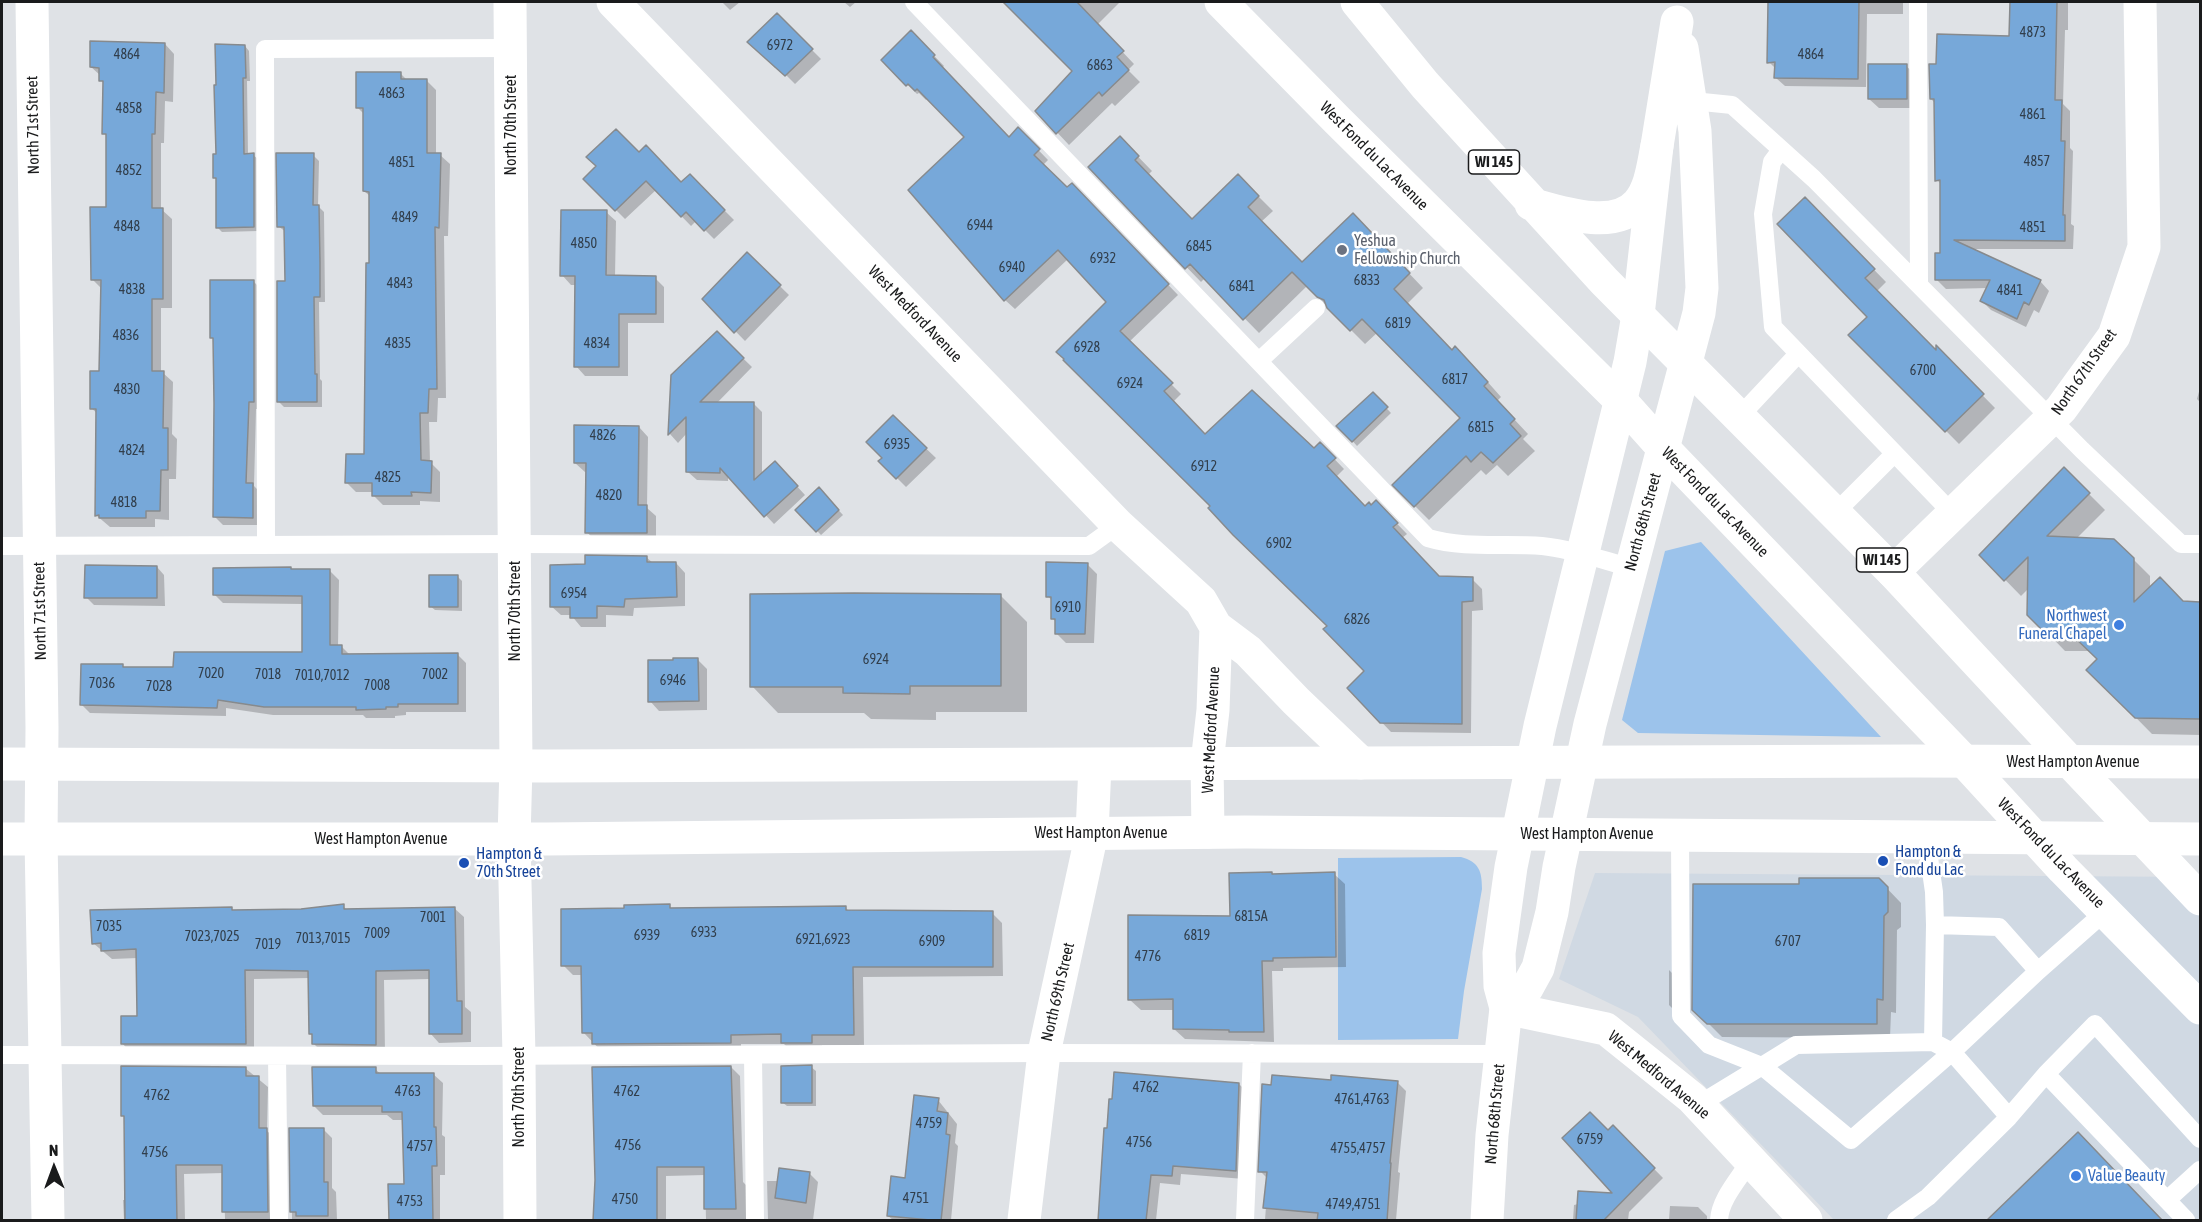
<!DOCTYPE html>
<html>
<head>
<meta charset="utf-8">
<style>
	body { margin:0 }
	#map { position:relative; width:2202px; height:1222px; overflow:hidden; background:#dfe2e6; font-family:"Asap Condensed",sans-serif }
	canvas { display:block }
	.frame { position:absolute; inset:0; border:3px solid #1a1b1c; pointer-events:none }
	.north { position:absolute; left:24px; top:1138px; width:60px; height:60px; -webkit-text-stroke:4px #fff; paint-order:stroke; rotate:359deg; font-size:16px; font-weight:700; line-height:24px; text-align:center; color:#1a1b1c }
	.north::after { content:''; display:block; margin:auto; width:21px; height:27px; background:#1a1b1c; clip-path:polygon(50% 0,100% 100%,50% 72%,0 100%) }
</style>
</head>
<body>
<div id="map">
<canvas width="2202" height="1222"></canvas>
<div class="frame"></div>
<div class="north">N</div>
</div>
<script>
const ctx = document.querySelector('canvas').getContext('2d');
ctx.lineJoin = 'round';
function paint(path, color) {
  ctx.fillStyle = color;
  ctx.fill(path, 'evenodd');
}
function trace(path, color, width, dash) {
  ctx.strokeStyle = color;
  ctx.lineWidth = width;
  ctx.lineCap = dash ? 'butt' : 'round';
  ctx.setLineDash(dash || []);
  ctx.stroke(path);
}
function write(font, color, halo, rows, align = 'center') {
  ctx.font = font + ' "Asap Condensed",sans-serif';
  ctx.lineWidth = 5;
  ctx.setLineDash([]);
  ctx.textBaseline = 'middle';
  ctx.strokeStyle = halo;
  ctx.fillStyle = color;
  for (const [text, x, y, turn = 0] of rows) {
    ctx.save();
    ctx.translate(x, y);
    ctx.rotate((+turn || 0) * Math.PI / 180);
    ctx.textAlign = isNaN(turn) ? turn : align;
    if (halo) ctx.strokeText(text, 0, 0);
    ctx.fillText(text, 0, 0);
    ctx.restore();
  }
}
paint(new Path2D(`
	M1595,873l605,4v343h-366l-196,-203 -79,-38z`), '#d0d9e3');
paint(new Path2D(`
	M1701,542l180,195 -243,-4 -16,-13 43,-169z
	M1461,857c18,5 21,14 21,32l-18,102 -6,48 -120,1v-182z`), '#9cc3eb');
paint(new Path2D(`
	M722,2h18l-10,8z
	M844,2h12l-6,5z
	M1008,2h110l1,1 -22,22 37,39 -6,6 12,12 -25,24 -3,-3 -43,42 -32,-34 37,-40 -67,-68z
	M1770,2h133v12h-36l-1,73 -81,-1 -9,-8v-9l-7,-7z
	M2011,2h57v28h-3l-2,74 7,7v37l3,3 -2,73 3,2 -1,23h-104l71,32 9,10 -10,22 -5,-3 -8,17 -35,-17 -9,-9 6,-13 -42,1 -9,-9 4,-26 1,-69 -5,-5 -2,-77 -4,-4 6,-33 74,-28z
	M777,15l44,44 -26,25 -18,-18 -2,2 -25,-26z
	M911,32l33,34 -2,2 67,71 9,-10 30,31 -5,5 24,24 5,-4 106,110 -49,47 52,52 -8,8 32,34 109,14 6,-6 24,25 -8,8 29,31 6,-1 5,-5 31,32 -5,4 37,39 33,2 10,10 1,21 -11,1 -1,122 -80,-1 -42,-44 18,-17 -38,-45 -117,-120 -147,-146 43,-58 -40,-43 -53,50 -10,-9 -39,-163 -38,-39 -2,2 -7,-7 -2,1 -34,-34z
	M165,44l9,10 -1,48 -8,-1 -1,42h-3v66l11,10v89h-11v65h2l10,9 -1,52 5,5 -1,40h-7v41l-14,-1v8h-45l-14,-12 2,-101 -7,-6 10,-36 1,-83 -10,-10 16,-70v-72l-4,-4v-49l-3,-4v-4l-10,-9z
	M245,46l4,5 1,30h-3l1,74h5l5,4v72l-36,1 -5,-5v-47l-2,-3 2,-22z
	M1906,66l10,9v33h-37l-10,-9z
	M401,74l7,7h19l9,9v65h4l10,9 -2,72h-4l2,162h-8l-1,24h-8l1,40 10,10v30l-20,-1v4h-37l-10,-10v-3h-17l-9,-9 18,-27 6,-259 -7,-6 1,-76 -7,-7z
	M1120,138l32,33 -4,4 44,46 46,-45 35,35 -12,11 41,42 65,-35 56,59 -16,16 45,47 18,11 31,35 -4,4 31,33 -5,5 12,12 -27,25 -11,-11 -11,10 -5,-5 -52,50 -35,-35 68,-67 -84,-86 -13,12 -58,-58 -48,47 -54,-55 -4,4 -111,-115z
	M639,154l43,30 8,-8 44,44 -20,19 -18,-18 -5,5 -35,-36 -31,29 -40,-40z
	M313,155l6,6 -1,45 6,6 1,90h-6l1,77 2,2v26h-38l-6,-6 8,-119v-50l-8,-6z
	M1805,199l81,83 -10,10 61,62v-5l58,59 -36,36 -108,-109 18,-18z
	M606,212l10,9 -1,56 40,1 9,9v36h-36v53h-43l-9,-10v-81h-5l-9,-10z
	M747,254l42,41 -44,46 -41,-42z
	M254,282l8,8v119h-6l-2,77 6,6v33h-37l-8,-8v-177l-3,-3z
	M717,333l35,34 -36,37 37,-1 9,9v63l21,-4 22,24 -31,29 -46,-49v6l-31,-1 -9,-8 -1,-39 -9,10 -8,-9 2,-58z
	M2200,388v14l-3,-3z
	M1373,394l18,19 -34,33 -18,-20z
	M893,417l43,41 -30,29 -26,-26 4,-3z
	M639,427l9,10 -1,71 9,8v26h-60l-9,-10 1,-60h-3l-10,-9z
	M2064,469l41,41 -29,29 57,20 17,17v13l33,14 17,1v131l-48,-1 -63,-64 10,-10 -9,-9h-25l-36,-37v-26l-8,8 -40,-41z
	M819,489l24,26 -22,20 -24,-25z
	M646,557l7,6h23l9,10v33l-51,2 -1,8 -27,-1v12h-25l-10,-12h-10l-10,-9 36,-41z
	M1087,564l10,10 -3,69h-28l-10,-10v-11l-4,-4v-17l-4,-5z
	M157,567l7,8 1,31 -71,-1 -8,-8z
	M291,569l2,2h37l9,9 -1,67h4l8,8 107,-1 9,9v49h-60v3l-11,1v2h-29l-3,-3h-90l-47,-7v8l-136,-3 -9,-9 42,-38 3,3 49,-1 129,-14 -1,-50 -80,-1 -9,-9z
	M458,577l4,4v30l-27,-1 -5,-4z
	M1001,596l26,26v90h-91v8l-65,-1 -7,-6h-86l-26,-27z
	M698,660l9,9v41l-48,1 -9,-10z
	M1231,874h103l11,10 1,83 -63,1v3h-11l2,71 -89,-3 -11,-10v-19h-33l-11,-10 101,-83z
	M1878,879l23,24v24l-4,3 -1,83 -5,-1 -1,26 -168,-1 -28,-28z
	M343,906l4,4 107,-2 10,9 1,90 6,5v30l-32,1 -9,-10v-54l-46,1 1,73h-62l-9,-9v-7l-4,-3v-56l-56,1v74h-123l-9,-10 16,-25v-60l-26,1 -19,-16 138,-35 3,3 67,-1z
	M669,906l4,4 172,-3 5,5 142,1 10,10 1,53 -140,1 1,68h-42v8h-29l-9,-9h-43v9l-137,1 -20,-21 -1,-58h-10l-10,-10 63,-55z
	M1669,970l4,4v35l-4,-4z
	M731,1067l9,9 3,106 9,9v29h-46l-1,-45 -39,1v44h-71z
	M811,1067l5,4v35h-29l-5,-4z
	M245,1068l23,19 -1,44 8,7 1,82h-51l-1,-47 -40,1 1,46h-61l-1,-20h4l-2,-82 -3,-3z
	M375,1069l7,6 51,-1 10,9 -1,52 3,2v38h-5v45h-50l15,-35 -1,-65h-11l-6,-5h-64l-9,-9z
	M1332,1081l65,1 9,9 -8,81 2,1 -4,47h-131l3,-41 -8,-8z
	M1239,1084l9,9 -4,86 -63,-5 -1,11 -20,-2 -4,37h-57z
	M938,1100l19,24 -2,19 3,3 -7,74h-58l-5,-4 18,-37z
	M1613,1127l50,51 -34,34 -1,8h-55l1,-15 41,-10 -7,-63z
	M291,1129h32l9,9v50l4,4 1,28h-45z
	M809,1173l9,9 -5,38h-45l-1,-39h12z
	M1670,1206l28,1 9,9v4h-38z`), '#0003');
const building = new Path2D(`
	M1003,2h74l47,49 -7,6 12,13 -27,26 -3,-4 -43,42 -21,-23 37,-40z
	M1768,2h91l-1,77 -84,-1 1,-16 -8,1z
	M2010,2h47l-2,98h7l-1,41h4l-2,74h2v26l-111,-1 87,40 -12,25 -5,-3 -7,17 -37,-18 10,-21h-55v-27h5v-73l-5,1 -1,-82h-4l-1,-35h7l1,-30 72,2z
	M777,13l36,36 -28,27 -38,-34z
	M911,30l24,25 -2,2 76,80 9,-10 22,22 -6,6 33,32 5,-4 97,101 -49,47 53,52 -9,8 41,43 47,-44 62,58 6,-6 16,16 -9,8 38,40 4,-4 2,3 5,-5 22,23 -5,4 46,49 34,1v24l-11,1v122l-82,-1 -33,-35 17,-17 -41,-42 4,-3 -94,-91 -25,-27 2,-2 -147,-146 1,-1 -8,-7 50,-50 -48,-52 -54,51 -96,-111 56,-53 -47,-48 -2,2 -7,-7 -2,2 -25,-26z
	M90,41l75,2 -1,50 -8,-1 -1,42h-3v74h11v91h-11v72h12l-1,57h5v42h-7l-1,41h-14v7h-47v-3l-4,1 1,-107h-6v-38h9l2,-91h-10l-1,-73h16v-73h-4l1,-53h-4v-13l-9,-1z
	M215,44l30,1 1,33h-3l1,76 10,-1v74l-38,1v-50h-3v-24h3l-2,-69h2z
	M1868,64h39v35h-39z
	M356,72h45v7h26v74h14l-2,75 -4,-1 2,162h-8l-1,24h-8l1,47 11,1 -1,32 -20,-1 1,4h-40v-13h-27l1,-29h18l2,-191h3v-71l-6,-1v-83h-7z
	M616,129l23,23 7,-7 35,37 9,-8 35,36 -21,21 -18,-19 -5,5 -35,-36 -31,30 -32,-32 13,-13 -10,-9z
	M1120,136l19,20 -4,4 57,59 46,-45 21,22 -11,11 54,55 51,-49 57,60 -16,16 58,61 3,-4 33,36 -4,4 31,33 -5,5 11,12 -28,27 -12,-11 -10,10 -5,-6 -52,51 -22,-22 68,-67 -98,-99 -12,12 -23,-23 -3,-8 -7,-3 -25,-25 -49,48 -53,-56 -5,5 -97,-102z
	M276,153h38l-1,52h6l1,57v35h-6l1,77h2v28h-40v-121h8l-1,-54h-7z
	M1805,197l70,72 -10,9 71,72v-5l48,49 -39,38 -97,-97 19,-18 -90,-93z
	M561,210h46l-1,65 50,1v38h-37v53h-45l1,-91h-15z
	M747,252l34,33 -47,48 -32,-34z
	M210,280h44v122h-5l-3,81h7v35l-40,-1 1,-113 -1,-66h-3z
	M717,331l27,27 -44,44h54v78l21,-19 23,25 -34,31 -44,-49v5l-34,-1v-55l-18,18 3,-60z
	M1373,392l15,15 -36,35 -16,-16z
	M893,415l34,33 -31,31 -18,-18 4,-3 -16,-16z
	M574,425l65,1 -1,79h9v28h-62l1,-70h-12z
	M2064,467l26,26 -43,43 67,3 20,19v44l26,-25 23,24 17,1v117l-65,-1 -49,-48 11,-11 -25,-24h-25l-20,-20 1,-58 -24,24 -25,-26z
	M819,487l20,23 -23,22 -21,-22z
	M585,555l62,1v6h29l1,35 -52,2 -1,8 -27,-1v12h-27v-11h-20v-42l35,-1z
	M1046,562l42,1 -3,71h-30v-15h-4v-22h-5z
	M85,565l72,1v32h-73z
	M291,567v2h39v76h12v9l116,-1v51h-60v3h-12v2l-30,1v-3h-92l-46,-7 -1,8 -137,-3 1,-41h42v3h50l1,-15h128v-56l-89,-1v-27z
	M429,575h29v32h-29z
	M854,593l147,1v92h-91v8l-67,-1v-6h-93v-93z
	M673,658h25l1,43 -51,1v-42h25z
	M1272,872v2l63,-2 1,85 -63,1v3h-11l2,71h-35v-2l-56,-1v-30l-45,1v-85l102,1 -1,-43z
	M1799,878h80l9,9v25l-4,4 -1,84 -6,-1v25h-170l-15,-14 1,-126h106z
	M344,904v5l111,-2 2,94h5v33h-33v-64l-53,1v74l-64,-1v-10h-3l-1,-63 -63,-1 1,74h-125v-28h16l-1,-67 -35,2v-8l-9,1 -2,-34 142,-3v3l69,-1z
	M670,904v4l176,-2v4l147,1v56h-140l1,68h-42v8h-31v-9l-50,1v8l-139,1v-11h-10l-1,-67h-20v-57l63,-1v-3z
	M812,1065v38h-31v-37z
	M121,1066l125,1v9h13v52h8l1,84h-46v-47h-46l1,56h-52l-1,-105h-3z
	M731,1066l5,143h-32v-42h-47v54h-64l2,-41 -3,-113z
	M312,1067h64v6h58v54h2l1,39h-5l1,55h-44l-1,-37h16l-2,-72h-20v-6h-69z
	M1114,1072l125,11 -3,88 -63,-5 -1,10 -21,-1 -5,46h-48l6,-93h3l2,-29h3z
	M1272,1075l59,5v-5l67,6 -8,82h1l-4,58h-70l1,-8 -55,-5 4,-36h-9l4,-88 9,1z
	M914,1095l25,3 -2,13 11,2 -2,21 4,1 -9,86 -54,-5 4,-40 14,2z
	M1590,1112l18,18 5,-5 42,43 -52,53h-27l2,-30 34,2 -50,-55z
	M289,1128h35v54h4v34h-32v-4h-6z
	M2078,1132l85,89h-177z
	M779,1168l31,4 -4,31 -31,-5z`);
paint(building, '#77a8d9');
trace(building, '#878a8d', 1.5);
trace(new Path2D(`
	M914,2l514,536c37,11 76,5 114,8 30,3 60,14 90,22
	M1918,2l1,283
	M1683,100l49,5 82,74 268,271 99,94h19
	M1781,150l-9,12 -9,52 10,113 180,187
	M1259,361l57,-53
	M1739,417l59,-63
	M1835,513l59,-59
	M266,545l-1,-496 246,-1
	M2,546l512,-2 575,2 29,-21
	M1680,835l1,181 28,29 53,21 34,-21 137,-3 19,10 57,65 37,-43 49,-50 105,115
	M1926,837l8,55 1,33 -2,117
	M2038,971l68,-60
	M2,1055l473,1 569,-3 456,1
	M753,1055l2,165
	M277,1056l2,164
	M2046,1074l140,146
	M1698,1105l64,-39 89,74 101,-88 86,-81 -39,-44 -64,-2
	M2167,1200l33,-30
	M1245,1220l7,-167
	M1719,1220c1,-21 20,-41 31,-59
	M1896,1220l32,-23 81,-80`), '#fff', 18);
trace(new Path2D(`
	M32,2l10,726 -1,111 7,381
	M510,2l6,763 -2,74 5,217 1,164
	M613,2l505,523 83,76 15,26 32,24 48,50 65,62
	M1893,572l168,-163 53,-73 30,-89 -4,-245
	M1208,832l-1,-69 6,-53 3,-83
	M1506,1008l100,21 86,69 114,122
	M1024,1220l20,-167 48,-220 3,-68`), '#fff', 33);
trace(new Path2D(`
	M1506,1008l21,-20 11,-20 14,-56 7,-45 31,-143 109,-411 3,-25 -7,-157 -13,-83
	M1487,1220l5,-85 14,-127 -6,-22 -1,-33 12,-86 29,-141 90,-364 8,-47 19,-169 20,-124`), '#fff', 33);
trace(new Path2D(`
	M2,764l543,2 1367,-5 288,1
	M2,839h544l699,-7 955,7`), '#fff', 33);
trace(new Path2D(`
	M1221,2l116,118 284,281 42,47 301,313 99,108 137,139
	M1357,2l68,83 179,196 289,291 177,190 130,137
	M1531,204c29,8 84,27 107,-1 13,-15 15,-38 19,-57`), '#fff', 33);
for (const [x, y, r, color] of [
	[1342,250,6,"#6b7280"],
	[2119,625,6,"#3f7fe0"],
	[1883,861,6,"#1a4fb4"],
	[464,863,6,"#1a4fb4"],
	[2076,1176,6,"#3f7fe0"]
]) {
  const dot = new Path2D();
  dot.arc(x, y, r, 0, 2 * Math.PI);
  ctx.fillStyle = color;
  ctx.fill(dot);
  trace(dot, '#fff', 2);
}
write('14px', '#313e4b', null, [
	["4873",2033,33],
	["6972",780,46],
	["4864",127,55],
	["4864",1811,55],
	["6863",1100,66],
	["4863",392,94],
	["4858",129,109],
	["4861",2033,115],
	["4857",2037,162],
	["4851",402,163],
	["4852",129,171],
	["4849",405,218],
	["6944",980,226],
	["4848",127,227],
	["4851",2033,228],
	["4850",584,244],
	["6845",1199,247],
	["6932",1103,259],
	["6940",1012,268],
	["6833",1367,281],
	["4843",400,284],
	["6841",1242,287],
	["4838",132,290],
	["4841",2010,291],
	["6819",1398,324],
	["4836",126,336],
	["4835",398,344],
	["4834",597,344],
	["6928",1087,348],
	["6700",1923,371],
	["6817",1455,380],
	["6924",1130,384],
	["4830",127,390],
	["6815",1481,428],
	["4826",603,436],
	["6935",897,445],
	["4824",132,451],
	["6912",1204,467],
	["4825",388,478],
	["4820",609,496],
	["4818",124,503],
	["6902",1279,544],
	["6954",574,594],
	["6910",1068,608],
	["6826",1357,620],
	["6924",876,660],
	["7020",211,674],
	["7018",268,675],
	["7002",435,675],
	["7010,7012",322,676],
	["6946",673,681],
	["7036",102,684],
	["7008",377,686],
	["7028",159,687],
	["6815A",1251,917],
	["7001",433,918],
	["7035",109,927],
	["6933",704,933],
	["7009",377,934],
	["6939",647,936],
	["6819",1197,936],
	["7023,7025",212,937],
	["7013,7015",323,939],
	["6921,6923",823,940],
	["6909",932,942],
	["6707",1788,942],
	["7019",268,945],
	["4776",1148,957],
	["4762",1146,1088],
	["4763",408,1092],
	["4762",627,1092],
	["4762",157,1096],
	["4761,4763",1362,1100],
	["4759",929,1124],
	["6759",1590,1140],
	["4756",1139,1143],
	["4756",628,1146],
	["4757",420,1147],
	["4755,4757",1358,1149],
	["4756",155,1153],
	["4751",916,1199],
	["4750",625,1200],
	["4753",410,1202],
	["4749,4751",1353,1205]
]);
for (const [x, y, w] of [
	[1494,162,51],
	[1882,560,51]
]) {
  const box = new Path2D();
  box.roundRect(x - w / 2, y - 12, w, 24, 4.5);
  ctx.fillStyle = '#fff';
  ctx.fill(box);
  trace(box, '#1a1b1c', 1.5);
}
write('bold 15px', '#1a1b1c', null, [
	["WI 145",1494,162],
	["WI 145",1882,560]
]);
write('16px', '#1a1b1c', '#fff', [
	["North 71st Street",33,125,-91],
	["North 70th Street",511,125,-90],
	["West Fond du Lac Avenue",1374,156,45],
	["West Medford Avenue",915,314,46],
	["North 67th Street",2084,372,-55],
	["West Fond du Lac Avenue",1715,502,46],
	["North 68th Street",1643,522,-75],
	["North 71st Street",40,611,-91],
	["North 70th Street",515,611,-90],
	["West Medford Avenue",1211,730,-87],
	["West Hampton Avenue",2073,762],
	["West Hampton Avenue",1101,833],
	["West Hampton Avenue",1587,834],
	["West Hampton Avenue",381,839],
	["West Fond du Lac Avenue",2051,853,46],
	["North 69th Street",1058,992,-77],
	["West Medford Avenue",1659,1075,40],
	["North 70th Street",519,1097,-90],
	["North 68th Street",1495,1114,-85]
]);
write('16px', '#5b616d', '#fff', [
	["Yeshua",1354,241],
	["Fellowship Church",1354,259]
], 'left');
write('16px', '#366cbe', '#fff', [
	["Northwest",2107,616],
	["Funeral Chapel",2107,634],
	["Value Beauty",2088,1176,"left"]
], 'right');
write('16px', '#164399', '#fff', [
	["Hampton &",1895,852],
	["Fond du Lac",1895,870],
	["Hampton &",476,854],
	["70th Street",476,872]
], 'left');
</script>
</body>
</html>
